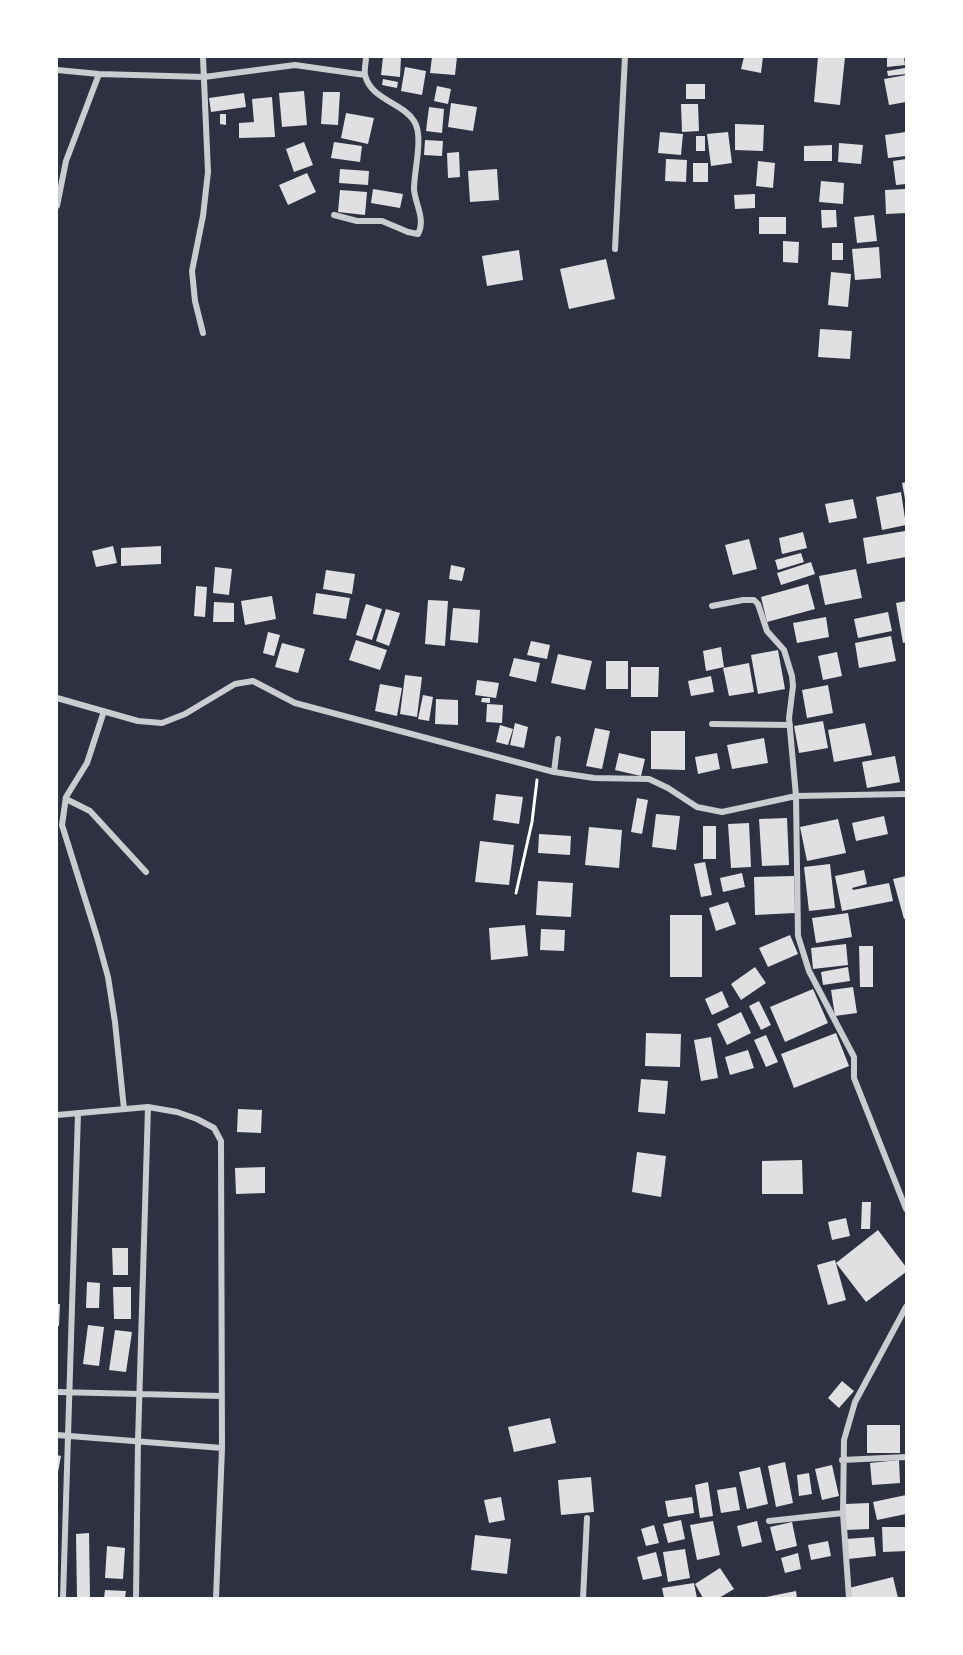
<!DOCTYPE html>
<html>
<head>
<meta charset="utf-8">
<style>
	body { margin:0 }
	#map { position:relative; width:963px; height:1655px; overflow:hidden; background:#2d3142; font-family:"Public Sans",sans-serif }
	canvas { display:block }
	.frame { position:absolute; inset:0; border:58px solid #fff; pointer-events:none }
</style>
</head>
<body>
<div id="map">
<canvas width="963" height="1655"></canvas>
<div class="frame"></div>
</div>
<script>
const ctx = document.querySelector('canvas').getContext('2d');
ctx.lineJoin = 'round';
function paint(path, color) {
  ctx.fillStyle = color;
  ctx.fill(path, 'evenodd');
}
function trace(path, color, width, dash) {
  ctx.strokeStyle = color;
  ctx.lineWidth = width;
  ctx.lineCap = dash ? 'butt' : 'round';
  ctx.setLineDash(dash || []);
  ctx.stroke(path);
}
paint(new Path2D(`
	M383,57h18l-1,20 -19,-2z
	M432,57h25l-2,18 -25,-2z
	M744,57h19l-2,16 -20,-4z
	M818,57h27l-5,48 -26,-3z
	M887,57h17l1,8 -18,2z
	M405,67l21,4 -4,24 -21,-4z
	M905,68l1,6 -18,2 -1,-5z
	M906,75v27l-17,3 -5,-26z
	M383,79l15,3 -1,6 -15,-3z
	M686,84h19v15h-19z
	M437,86l14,3 -3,15 -14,-3z
	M304,91l3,34 -25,2 -3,-34z
	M323,92h17l-2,33 -17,-1z
	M244,93l2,14 -35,5 -2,-14z
	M272,97l3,40 -36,1v-15l15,-1 -2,-23z
	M451,103l26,4 -4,24 -25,-4z
	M681,104h17l1,27 -17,1z
	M429,107l15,2 -2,24 -16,-2z
	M346,113l28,5 -6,26 -27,-6z
	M220,114h6v11l-6,-1z
	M735,124l29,1 -1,26 -28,-1z
	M660,132l23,2 -2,21 -23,-2z
	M728,132l4,31 -21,3 -4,-32z
	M906,132v24l-18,2 -3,-23z
	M696,136h9v15h-9z
	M425,140l18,1 -1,15 -18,-1z
	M304,142l9,23 -19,7 -8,-23z
	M334,142l28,4 -2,16 -29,-4z
	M839,143l24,2 -2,19 -23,-2z
	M832,145v16h-28v-15z
	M459,152l1,25 -12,1 -1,-25z
	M666,159l21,1 -1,22 -21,-1z
	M906,159v25l-10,1 -3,-24z
	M758,161l17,2 -2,25 -17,-2z
	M693,163h15v19h-15z
	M340,169l29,2 -1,14 -29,-2z
	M497,169l2,31 -29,2 -2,-31z
	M307,173l9,19 -28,13 -9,-20z
	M821,181l23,2 -1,21 -24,-2z
	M373,189l30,5 -3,14 -29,-5z
	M906,189v24l-20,1 -1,-24z
	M340,190l27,2 -2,23 -27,-3z
	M755,194v14l-20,1 -1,-14z
	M821,210h15l1,17 -15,1z
	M874,215l3,26 -20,2 -3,-26z
	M759,217h27v17h-27z
	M783,241l16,1 -1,21 -15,-1z
	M832,243h11v17h-11z
	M879,247l2,31 -26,2 -3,-31z
	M519,250l4,30 -36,6 -5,-30z
	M606,259l9,40 -46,10 -9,-40z
	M831,272l20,2 -3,33 -20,-2z
	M820,329l32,2 -2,28 -32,-2z
	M906,482v17h-1l-3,-16z
	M901,492l5,33 -24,5 -6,-33z
	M853,499l4,19 -28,5 -4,-19z
	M905,531l1,26 -39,7 -4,-26z
	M803,532l4,16 -25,6 -3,-16z
	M749,539l8,30 -24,6 -8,-30z
	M113,546l4,17 -21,4 -4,-16z
	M161,546v18l-40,2v-18z
	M801,553l3,9 -26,8 -3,-10z
	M811,562l4,12 -34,11 -4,-12z
	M451,565l14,3 -3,13 -13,-2z
	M215,567l17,2 -3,26 -16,-2z
	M856,569l6,29 -37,7 -6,-29z
	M326,570l29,4 -3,20 -29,-5z
	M808,584l7,25 -48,13 -6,-25z
	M196,586l11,1 -2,30 -11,-1z
	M316,593l34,5 -4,21 -33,-5z
	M272,596l4,23 -31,6 -4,-24z
	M428,600l20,1 -3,45 -20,-2z
	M906,601v41l-3,1 -7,-40z
	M214,602l20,1v19h-21z
	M366,604l16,5 -10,31 -16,-5z
	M453,608l27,2 -2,33 -28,-3z
	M386,609l14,4 -11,33 -13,-5z
	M888,612l4,19 -34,7 -4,-19z
	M826,617l3,20 -32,6 -4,-20z
	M268,632l12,3 -6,21 -11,-3z
	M891,636l5,25 -37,7 -4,-25z
	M356,640l31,10 -7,20 -31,-10z
	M531,641l19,4 -3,14 -20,-4z
	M282,643l23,6 -7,24 -23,-6z
	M721,647l3,20 -18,4 -3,-20z
	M778,650l7,39 -27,5 -7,-39z
	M837,652l5,24 -19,4 -5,-24z
	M558,654l34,7 -7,29 -34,-7z
	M514,658l26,5 -4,19 -27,-6z
	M606,661h22v28h-22z
	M749,663l5,29 -25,4 -6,-28z
	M631,667h28l-1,30h-27z
	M405,675l17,2 -5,40 -17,-3z
	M711,676l3,16 -23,4 -3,-15z
	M477,680l22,3 -3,15 -21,-3z
	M380,684l22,4 -5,28 -22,-5z
	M828,685l5,28 -26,5 -5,-28z
	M423,695l10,2 -4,24 -11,-2z
	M482,698h8v5l-9,-1z
	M436,699l22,1v25l-23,-1z
	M487,704l16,1 -1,18 -16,-1z
	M823,721l5,27 -29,5 -5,-27z
	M515,723l13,4 -4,21 -14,-3z
	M865,723l7,32 -38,7 -6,-32z
	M500,725l13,4 -5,16 -12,-3z
	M595,728l15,3 -8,38 -16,-3z
	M651,731h34v39l-34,-1z
	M764,738l4,25 -36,6 -5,-24z
	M619,753l26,6 -4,17 -26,-6z
	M717,753l3,16 -22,5 -3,-17z
	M895,756l5,26 -33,6 -5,-26z
	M496,794l27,3 -4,27 -26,-4z
	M637,798l11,2 -6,34 -11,-2z
	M656,814l24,2 -4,34 -24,-3z
	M884,816l4,18 -32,7 -4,-18z
	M787,818l2,47 -27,1 -3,-47z
	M838,819l8,34 -39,8 -7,-34z
	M749,823l2,44 -20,1 -3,-44z
	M703,826h13v33h-13z
	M589,827l33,3 -3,38 -34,-3z
	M539,834l32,2 -1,19 -32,-2z
	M480,841l34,4 -5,40 -34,-3z
	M705,862l7,33 -11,2 -7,-33z
	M830,864l5,44 -26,3 -5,-44z
	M864,870l3,14 -15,4 1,2 36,-7 4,18 -51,10 -7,-35z
	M742,873l3,14 -22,5 -3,-14z
	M794,876l1,37 -40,2 -1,-38z
	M906,876v42l-2,1 -11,-40z
	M538,881l35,2 -2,34 -35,-2z
	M728,902l8,22 -20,7 -7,-23z
	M848,913l4,24 -36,6 -4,-25z
	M670,915h32v62h-32z
	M525,925l3,31 -37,4 -2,-32z
	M541,929l24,1 -1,21 -24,-1z
	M790,935l8,19 -30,13 -9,-19z
	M846,944l2,21 -35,4 -2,-21z
	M859,946h14v41h-13z
	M755,967l11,16 -25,17 -10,-16z
	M848,967l2,14 -27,4 -2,-13z
	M853,987l4,26 -22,3 -4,-26z
	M813,989l15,34 -43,19 -15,-35z
	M722,991l7,16 -17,8 -7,-16z
	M759,1001l12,24 -10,5 -12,-24z
	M741,1012l10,21 -24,12 -10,-21z
	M646,1033l35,1 -1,33 -35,-1z
	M836,1033l13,33 -55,22 -13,-34z
	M766,1035l12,27 -12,5 -12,-27z
	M711,1037l7,41 -17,3 -7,-41z
	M748,1050l6,18 -24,7 -5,-18z
	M641,1079l27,2 -3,33 -27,-2z
	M238,1109l24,1 -1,23 -24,-1z
	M637,1152l29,4 -5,41 -29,-5z
	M802,1160l1,34h-41v-33z
	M265,1167v26l-29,1 -1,-26z
	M862,1202h9l-1,27h-9z
	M846,1218l4,18 -18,4 -4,-18z
	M878,1230l28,37v5l-40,30 -30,-39z
	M112,1248h16v27h-15z
	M835,1260l11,40 -18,5 -11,-40z
	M87,1282l13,1 -1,25h-13z
	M113,1287h18v32h-17z
	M57,1304h3l-1,22h-2z
	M88,1325l16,2 -5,39 -16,-2z
	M115,1330l17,2 -6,40 -17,-2z
	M842,1381l12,10 -15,17 -11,-10z
	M550,1418l6,25 -42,9 -6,-25z
	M867,1425h33v28h-33z
	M57,1455l4,1 -3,16h-1z
	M899,1460l1,23 -28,2 -2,-22z
	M785,1462l8,41 -17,4 -8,-41z
	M832,1465l7,31 -17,4 -7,-31z
	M760,1467l8,37 -21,5 -8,-37z
	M809,1473l3,21 -13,2 -2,-21z
	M591,1477l3,35 -33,3 -3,-35z
	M708,1482l5,34 -13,2 -5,-33z
	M736,1487l4,23 -19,3 -4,-23z
	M906,1495v19l-29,6 -4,-18z
	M501,1497l4,23 -16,3 -5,-23z
	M692,1497l2,16 -26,4 -3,-16z
	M869,1503v26l-23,1 -1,-26z
	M681,1520l4,19 -17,4 -5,-19z
	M713,1521l7,34 -23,5 -7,-35z
	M757,1521l5,21 -20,5 -5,-21z
	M792,1522l5,24 -21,5 -6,-24z
	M654,1525l5,18 -13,3 -5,-17z
	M882,1527h24v24l-23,1z
	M89,1533l1,65h-13l-1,-64z
	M475,1535l36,4 -4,35 -36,-4z
	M874,1537l2,19 -28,3 -2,-20z
	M828,1541l3,15 -20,4 -3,-15z
	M107,1546l18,2 -2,31 -18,-1z
	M685,1549l5,29 -22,4 -5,-30z
	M656,1552l6,24 -19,4 -6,-23z
	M798,1553l3,16 -16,4 -4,-15z
	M720,1568l14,21 -15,9h-16l-8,-14z
	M893,1577l5,21h-47l-2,-10z
	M694,1583l3,15h-33l-2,-10z
	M105,1590l21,1 -1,7h-21z
	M796,1591l1,7h-31v-1z`), '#e0e0e3');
trace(new Path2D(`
	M516,893l16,-71 5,-42`), '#fff', 3);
trace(new Path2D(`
	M203,57l5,115 -5,44 -11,55 3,30 8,32
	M57,70l42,4 105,3 91,-12 70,10
	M57,206l9,-45 33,-87
	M334,215l23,6h25l26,11 10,2c8,-15 -3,-30 -4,-45 0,-19 10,-53 0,-68 -12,-19 -43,-21 -49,-46 -1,-5 1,-13 1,-18
	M615,249l10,-192
	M712,606l31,-6h11l4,4 9,27 17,19 8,26 1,10 -4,32 7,78 2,140 11,35 45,86v21l52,131
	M57,698l81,23 24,2 23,-9 50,-30 18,-3 42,22 259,69 40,6 55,1 19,9 29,19 25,5 74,-16 110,-2
	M104,711l-17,52 -21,34 -4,28 35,112 11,40 7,45 9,87
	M712,724l78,1
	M554,772l4,-33
	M66,799l24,12 56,61
	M57,1115l91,-8 29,5 20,7 17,9 7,13 1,307 -6,150
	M57,1392l164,4
	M57,1435l165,13
	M842,1460l64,-3
	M769,1521l74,-8
	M63,1598l15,-485
	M136,1598l2,-157 10,-334
	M583,1598l4,-80
	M849,1598l-6,-85 1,-73 11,-38 51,-95`), '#caccd0', 6);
</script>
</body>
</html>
